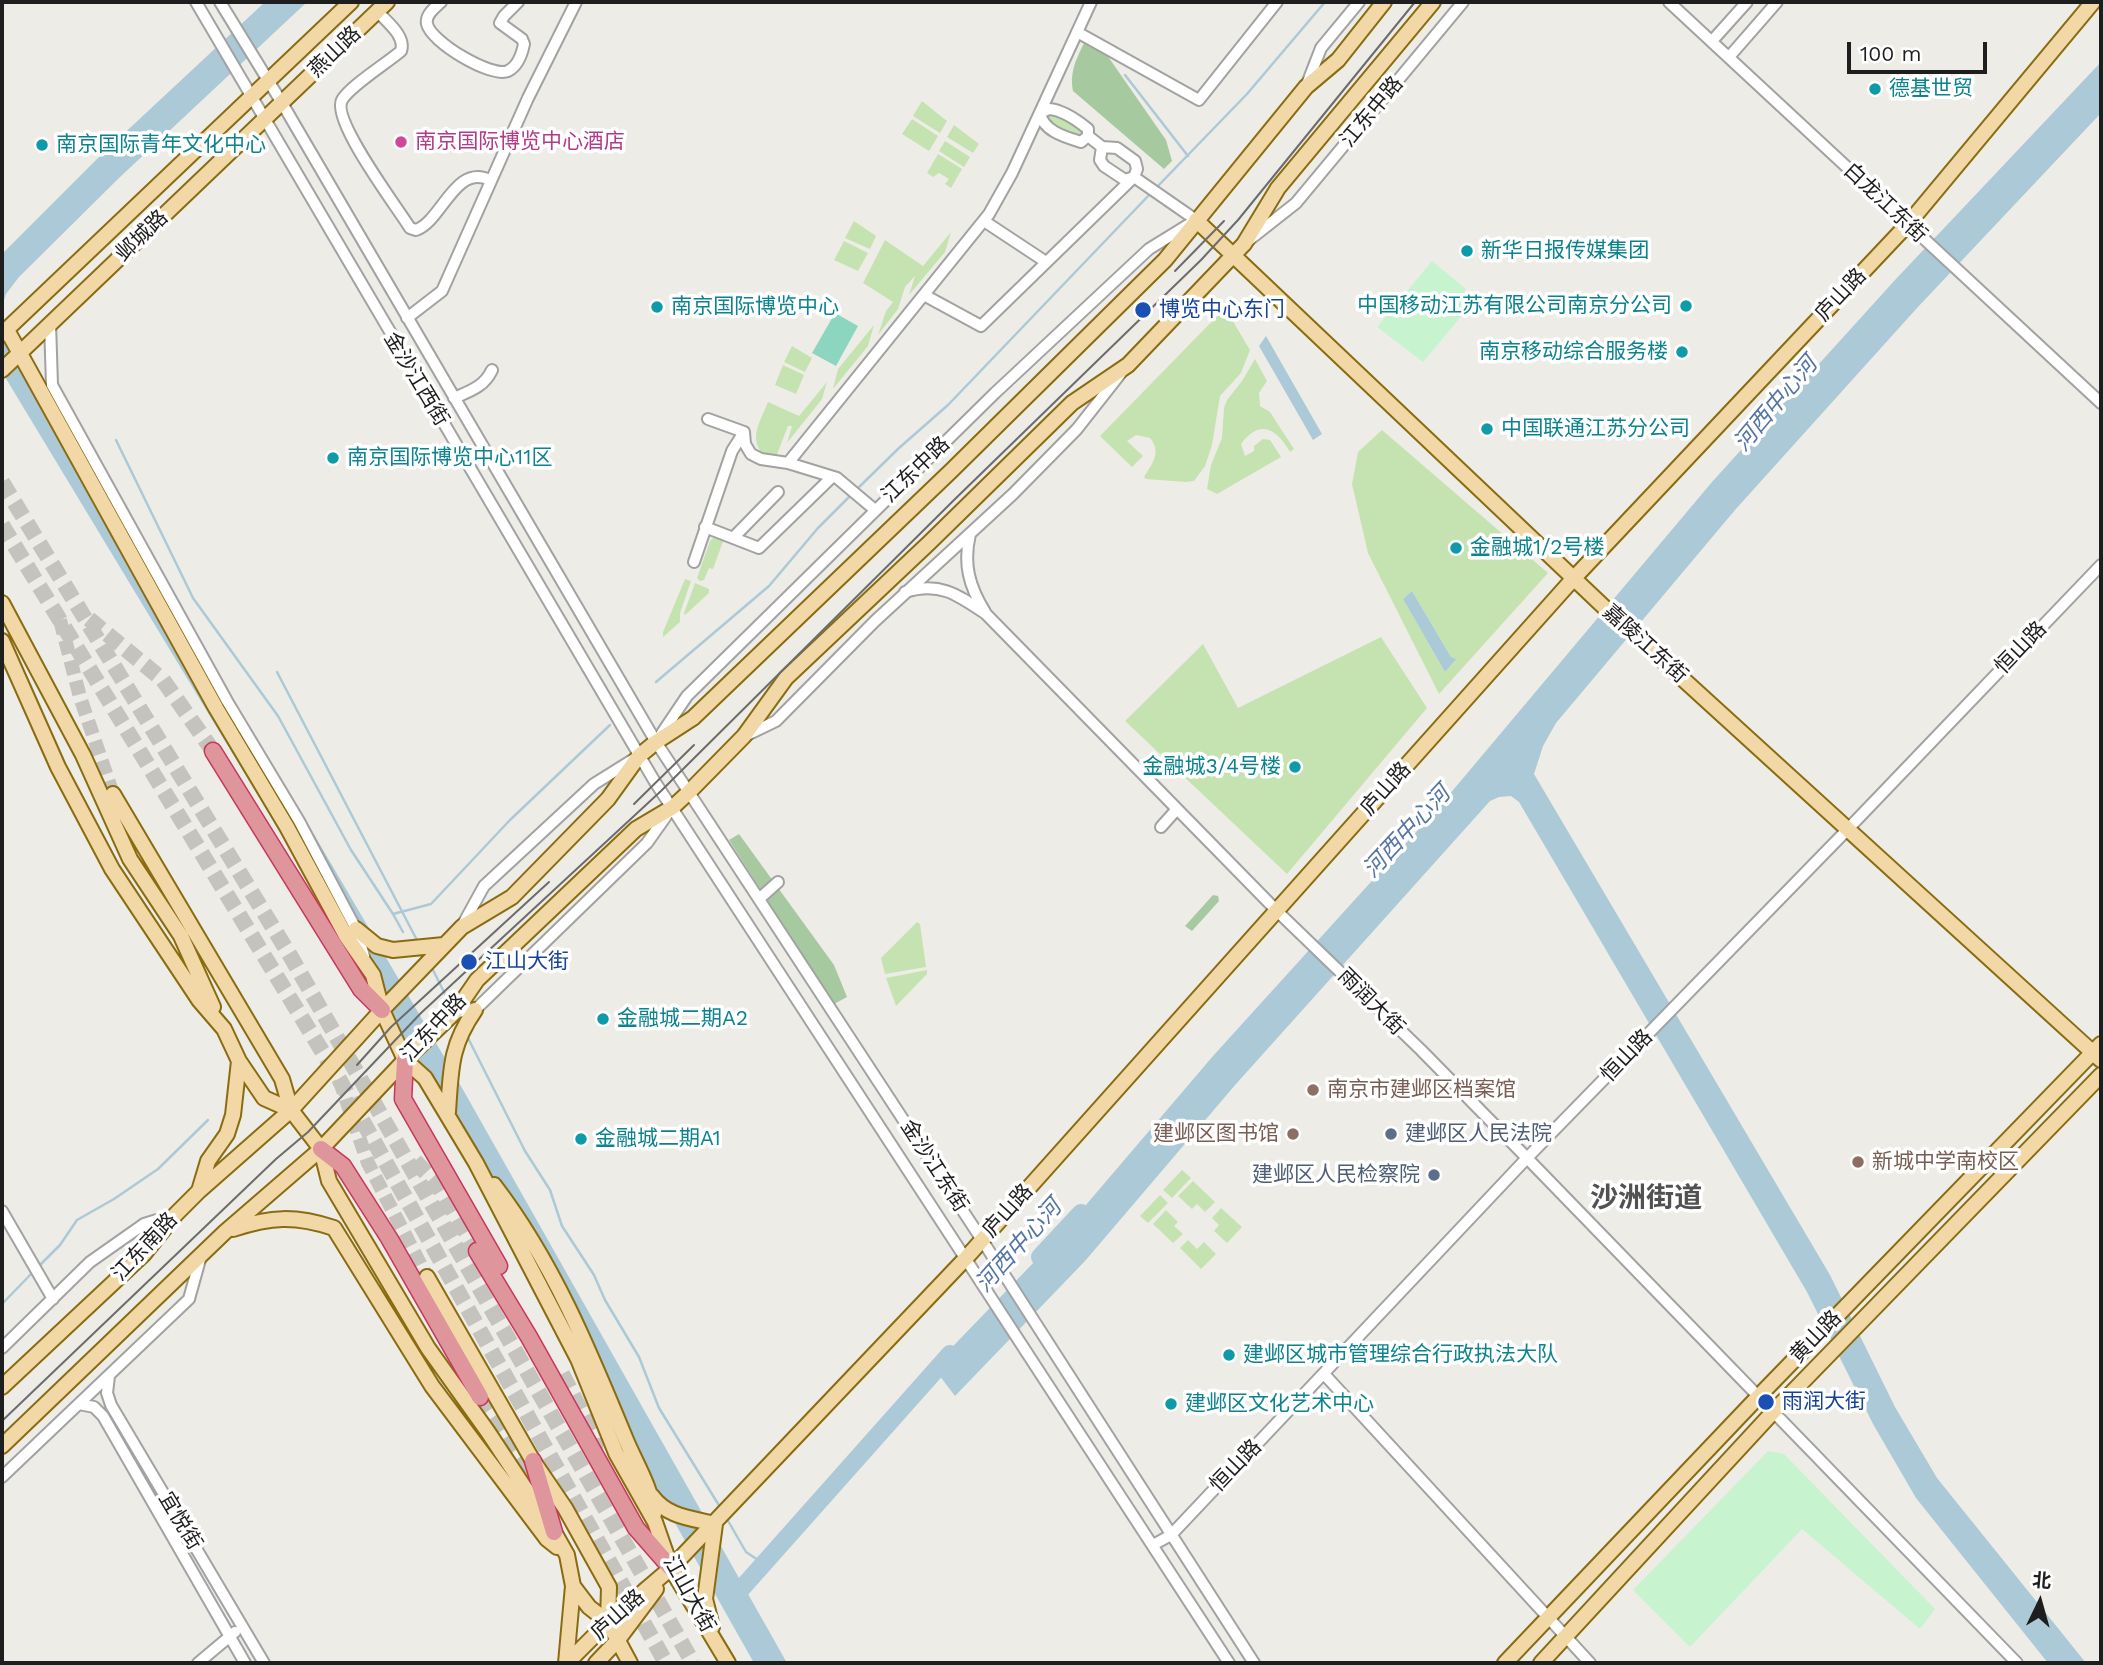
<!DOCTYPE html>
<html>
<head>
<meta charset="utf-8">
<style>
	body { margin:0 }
	#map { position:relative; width:2103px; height:1665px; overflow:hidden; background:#eeece6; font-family:"Work Sans","Noto Sans SC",sans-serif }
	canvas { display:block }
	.frame { position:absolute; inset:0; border:4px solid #1e1e1e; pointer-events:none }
	.north { position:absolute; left:2005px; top:1567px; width:70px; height:70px; -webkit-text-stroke:5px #fff; paint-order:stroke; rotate:5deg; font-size:19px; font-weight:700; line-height:28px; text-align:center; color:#1e1e1e }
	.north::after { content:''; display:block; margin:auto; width:24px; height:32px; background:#1e1e1e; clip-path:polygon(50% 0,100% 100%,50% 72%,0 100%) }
	.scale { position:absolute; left:1847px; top:42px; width:140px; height:32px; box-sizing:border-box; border:4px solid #1e1e1e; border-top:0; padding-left:9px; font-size:21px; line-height:24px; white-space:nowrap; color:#1e1e1e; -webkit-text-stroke:5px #fff; paint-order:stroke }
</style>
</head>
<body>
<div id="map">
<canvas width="2103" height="1665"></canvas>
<div class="frame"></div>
<div class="north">北</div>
<div class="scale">100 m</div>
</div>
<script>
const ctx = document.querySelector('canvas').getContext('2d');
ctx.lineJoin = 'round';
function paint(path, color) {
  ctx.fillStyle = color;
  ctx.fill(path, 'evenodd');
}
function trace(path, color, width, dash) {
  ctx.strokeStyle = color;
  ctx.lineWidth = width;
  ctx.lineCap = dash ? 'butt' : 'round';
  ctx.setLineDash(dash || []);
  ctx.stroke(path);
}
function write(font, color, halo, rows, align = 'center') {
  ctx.font = font + ' "Work Sans","Noto Sans SC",sans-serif';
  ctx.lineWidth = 7;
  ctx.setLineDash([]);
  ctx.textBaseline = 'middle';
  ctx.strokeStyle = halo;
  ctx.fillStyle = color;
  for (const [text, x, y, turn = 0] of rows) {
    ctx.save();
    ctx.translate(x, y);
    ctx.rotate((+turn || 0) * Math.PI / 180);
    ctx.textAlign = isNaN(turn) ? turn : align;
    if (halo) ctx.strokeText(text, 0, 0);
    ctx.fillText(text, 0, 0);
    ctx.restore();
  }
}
paint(new Path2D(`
	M922,101l25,20 -7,12 -27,-17z
	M1055,114l27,16 2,4 -9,3 -24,-13 -3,-8z
	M912,119l26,17 -9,15 -27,-17z
	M954,125l25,19 -6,9 -26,-16z
	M945,141l25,16 -6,10 -25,-16z
	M938,154l24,15 -11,19 -6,-4 4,-5 -10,-6 -6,4 -6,-4z
	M854,221l22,15 -6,13 -25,-11z
	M951,232l-6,20 -36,43 6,-19 -10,11 -7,22 -20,26 8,-24 7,-9 -30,-19 22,-43 38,26z
	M844,241l24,12 -10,18 -24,-11z
	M1225,308l25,42 -9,23 -21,23 -8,49 -7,21 -11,15 -8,1 -40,-3 -2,-2c8,-13 18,-25 6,-39l-14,-3 -9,6 16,15 -11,11 -32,-31z
	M874,325l-6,21 -35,43 5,-20z
	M792,346l20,12 -7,14 -21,-10z
	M1255,359l12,22 -8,12 1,13 10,6 24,37 -4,3c-13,-23 -30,-34 -49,-8l4,12 9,-5v-5l9,-7 7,1 11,17 -64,37 -10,-5 4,-24 11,-27 2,-30 3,-8 15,-19z
	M783,365l21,10 -8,19 -21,-9z
	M827,382l-5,17 -35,44 5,-17h-4l-12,31 -13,-3c-15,-16 -2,-34 5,-52l31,14z
	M1382,430l166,143 -109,121 -71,-141 -16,-69 6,-32zM1412,591l39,66 4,2 -10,13 -42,-73z
	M714,537l10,2 -11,30 -4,-1 -5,12 -4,1 -3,-3 13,-37z
	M685,579l6,2 -11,32v9l-17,15v-5z
	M695,583l14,6v4l-24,22 -1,-2z
	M1381,637l46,71 -140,166 -162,-153 78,-77 35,64z
	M917,922l3,2 6,43 -41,7 -4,-16z
	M927,970v4l-31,32 -10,-28z
	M1182,1170l9,8 -19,20 -9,-8z
	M1193,1181l22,21 -10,10 -8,-8 -5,5 -14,-13z
	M1160,1195l8,8 -20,20 -8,-7z
	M1221,1208l21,19 -15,16 -13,-12 5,-6 -7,-7z
	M1166,1210l12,12 -4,4 9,8 -10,9 -20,-19z
	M1188,1240l9,9 7,-7 12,12 -15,15 -21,-21z`), '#c5e3b1');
paint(new Path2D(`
	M1087,37l13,8 66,95 6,21 -8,8 -91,-78c-4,-21 5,-35 14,-54z
	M739,834l95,131 13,32 -13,7 -105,-164z
	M1213,895l5,1 1,5 -27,30 -7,-5z`), '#a7c99f');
paint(new Path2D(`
	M1432,261l34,28 -6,8 10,9 -47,56 -46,-35z
	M1768,1451l16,3 151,155 -15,20 -118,-100 -112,118 -57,-57z`), '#c7f4cf');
paint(new Path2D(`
	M835,313l23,13 -22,40 -24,-13z`), '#8cd5bf');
paint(new Path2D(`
	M265,2h42l-188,176 -100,99 -13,17 -4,12v-52l100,-100z
	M2101,62v51l-184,195 -182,202 -179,213 -13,23 -9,28 296,501 65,132 42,71 149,185h-38l-132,-165 -43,-74 -66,-132 -288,-490 -8,-6 -12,1 -9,4 -254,283 -151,177 -130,135 -22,-29 129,-134 151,-177 225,-248 274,-326 183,-202z
	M2,319l310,512 141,241 334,591h-33l-184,-326 -136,-250 -432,-715z
	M1266,336l56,98 -9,6 -54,-94z
	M1412,591l39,66 5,2 -11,13 -42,-73z`), '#abc9d7');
trace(new Path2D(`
	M1125,75l63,81
	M1156,188l91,-94 78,-92
	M116,440l77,158 85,118 73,134 42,64 38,-10 79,-84 100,-95
	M855,491l44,-43 49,-43 203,-212
	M277,672l142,272
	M656,682l113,-96 49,-58 32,-32
	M393,914l10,18
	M432,968l19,38
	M467,1036l58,115 25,39 12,36 32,49 11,25 34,57 20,51 61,99
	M38,1267l22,-22 17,-25 37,-21 44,-30 50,-49
	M2,1304l31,-32
	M727,1519l19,33 18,12`), '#abc9d7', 2.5);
trace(new Path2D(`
	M1040,1257l41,-44
	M734,1597l216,-243`), '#abc9d7', 18);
trace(new Path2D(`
	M60,620l20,77 33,97
	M339,1079l29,84 59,114`), '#c4c3be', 14, [14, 7]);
trace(new Path2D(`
	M2,482l289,475 402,706
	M2,525l337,554 327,584
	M89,619l74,61 50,71
	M415,1161l23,25 39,65
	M562,1374l32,62 2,20
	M480,1397l46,65 14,13`), '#c4c3be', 16, [16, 8]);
const minor = new Path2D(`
	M196,2l459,780 574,881
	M220,2l62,101 374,639 326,498 272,423
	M441,2c-5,5 -16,12 -14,22 4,18 64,54 81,47 10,-5 14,-17 16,-27l-2,-5 -22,-16 4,-7 14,-14
	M1669,2l432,401
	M377,11c10,11 29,25 24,40 -14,12 -51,35 -59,49 -11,20 55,107 68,128l6,2c26,-9 39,-67 74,-50
	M1077,32l122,68 78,-98
	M1712,41l35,-39
	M1729,57l48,-55
	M1307,84l14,-36 38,-46
	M1049,109c14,1 28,11 39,20v7l-7,6c-16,-5 -38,-11 -41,-29z
	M1088,136l14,11 15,1 18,13 2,8 -3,8 -9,3 -21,-14 -4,-6 2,-13
	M984,221l62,41
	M1249,240l47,-37 167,-201
	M407,318l35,-27 86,-193 48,-96
	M50,323l2,62 175,316 72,120 57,108 8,27
	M454,398c16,-7 30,-11 38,-28
	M708,419l36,13
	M744,432l1,12 6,10 10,5 27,4 49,15 38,32
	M788,463l201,-249 23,-41 79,-171
	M705,527l54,21 73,-71
	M970,534c-7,30 -1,52 15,78
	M733,538l45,-46
	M694,562l38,-111 12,-19
	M905,592c35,-11 53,3 81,22l291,297 144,139 106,108 490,505
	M747,735l29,-14 99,-100 138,-127 64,-65 44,-56
	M658,739l29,-43 308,-303 154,-144 47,-29 -62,-43 -153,149 -57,-31
	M1161,827l16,-18
	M759,899l19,-17
	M462,926l22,-40 110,-102 40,-25
	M455,1012l20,-2 172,-167 22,-31
	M2,1211l51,88
	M2,1348l88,-86 54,-38 32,-10
	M1324,1374l266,289
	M109,1376l-2,17 4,12 153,258
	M79,1404l15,3 9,9 142,247
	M2,1477l187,-178 12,-43
	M1153,1545l18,-10 356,-377 320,-328 254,-265
	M198,1663l37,-31`);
const major = new Path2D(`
	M1196,220l409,388 496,452
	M7,330l209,378 71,119 59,109 27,39 9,35 23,50 20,18 51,85 102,196 38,94 39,69 16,46 57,95
	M2,334l349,-332
	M2,370l385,-368
	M2,603l81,152 47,104 51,77 32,71
	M2,641l56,126 54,102 87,131 25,29 15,32 25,37 27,12
	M113,794l169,285 9,31 30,39 8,32 99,167 60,84 66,100 13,23 6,31 16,21 19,15 22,41
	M356,929l21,17 16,4 51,-5
	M448,1112c3,-43 2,-66 27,-102
	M494,1185c59,77 95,165 132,255 10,24 25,47 28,74
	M199,1191l9,-30 19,-27 6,-19 6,-54
	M233,1229c38,-12 61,-14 101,-1l98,158 115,153 10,8
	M427,1277l106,184 32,47 44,79 -1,35
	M2,1387l142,-133 32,-40 23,-23 92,-81 91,-100 80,-83 50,-30 96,-98 31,-43 17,-14 37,-24 258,-247 214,-211 141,-173 32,-27 46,-58
	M2,1446l223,-214 96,-83 84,-89 50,-48 22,-32 159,-151 37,-22 16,-15 55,-56 42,-58 143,-135 143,-140 56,-38 116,-121 34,-56 155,-186
	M652,1496c15,21 39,22 63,28
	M712,1627l-7,-28 10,-75
	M566,1663l7,-77
	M567,1663l41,-41 63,-54 295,-310 608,-680 334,-354 185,-222
	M596,1663l21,-22 39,-52
	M1505,1663l254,-267 342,-352
	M1541,1663l233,-252 327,-336`);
const highway = new Path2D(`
	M213,751l148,238 21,21
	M405,1060l-2,39 96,167
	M321,1149l22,17 46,72 91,159
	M477,1251l52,86 107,191 35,40
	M533,1461l21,71`);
trace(minor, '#a2a2a2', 14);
trace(major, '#896c10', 18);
trace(highway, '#c8375b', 19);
trace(minor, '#fff', 10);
trace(major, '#f2d8a7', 14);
trace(highway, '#de959c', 16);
trace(new Path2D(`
	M1175,271l49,-50
	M634,804l60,-59
	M357,1065l34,-38 158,-145
	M2,1421l274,-262 32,-27 113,-119 240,-222 293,-291 247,-240 37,-40 177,-218`), '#6c6c6c', 2);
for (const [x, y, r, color] of [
	[1875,89,7,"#0f9aa8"],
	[401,142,7,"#d1479c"],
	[42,145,7,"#0f9aa8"],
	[1467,251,7,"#0f9aa8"],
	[1686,306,7,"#0f9aa8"],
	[657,307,7,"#0f9aa8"],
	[1143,310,9,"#1a4fb4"],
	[1682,352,7,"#0f9aa8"],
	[1487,429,7,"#0f9aa8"],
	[333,458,7,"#0f9aa8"],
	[1456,548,7,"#0f9aa8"],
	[1295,767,7,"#0f9aa8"],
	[469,962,9,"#1a4fb4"],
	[603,1019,7,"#0f9aa8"],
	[1313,1090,7,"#8d6e63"],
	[1293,1134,7,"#8d6e63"],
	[1391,1134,7,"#5c6f8a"],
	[581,1139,7,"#0f9aa8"],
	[1858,1162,7,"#8d6e63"],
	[1434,1175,7,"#5c6f8a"],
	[1229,1355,7,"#0f9aa8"],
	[1766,1402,9,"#1a4fb4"],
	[1171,1404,7,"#0f9aa8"]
]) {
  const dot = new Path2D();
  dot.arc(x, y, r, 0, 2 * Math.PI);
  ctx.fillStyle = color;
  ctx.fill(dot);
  trace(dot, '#fff', 2.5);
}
write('21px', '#1e1e1e', '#fff', [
	["燕山路",335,52,-44],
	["江东中路",1372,112,-50],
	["白龙江东街",1885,203,43],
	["邺城路",142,236,-44],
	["庐山路",1841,295,-47],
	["金沙江西街",416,379,59],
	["江东中路",916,470,-44],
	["嘉陵江东街",1645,644,42],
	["恒山路",2021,648,-46],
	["庐山路",1386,789,-48],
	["雨润大街",1371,1002,45],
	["江东中路",434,1028,-47],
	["恒山路",1627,1056,-46],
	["金沙江东街",934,1166,57],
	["庐山路",1008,1211,-48],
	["江东南路",145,1247,-47],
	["黄山路",1816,1337,-46],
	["恒山路",1236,1466,-46],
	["宜悦街",180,1521,59],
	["江山大街",689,1594,61],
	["庐山路",618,1615,-42]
]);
write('21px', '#0d838f', '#fff', [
	["德基世贸",1889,89],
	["南京国际青年文化中心",56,145],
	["新华日报传媒集团",1481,251],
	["中国移动江苏有限公司南京分公司",1672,306,"right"],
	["南京国际博览中心",671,307],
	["南京移动综合服务楼",1668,352,"right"],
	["中国联通江苏分公司",1501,429],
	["南京国际博览中心11区",347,458],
	["金融城1/2号楼",1470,548],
	["金融城3/4号楼",1281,767,"right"],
	["金融城二期A2",617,1019],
	["金融城二期A1",595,1139],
	["建邺区城市管理综合行政执法大队",1243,1355],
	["建邺区文化艺术中心",1185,1404]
], 'left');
write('21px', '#b23c85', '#fff', [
	["南京国际博览中心酒店",415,142]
], 'left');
write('21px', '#164399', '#fff', [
	["博览中心东门",1159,310],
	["江山大街",485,962],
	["雨润大街",1782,1402]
], 'left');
write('21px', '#785e54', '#fff', [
	["南京市建邺区档案馆",1327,1090],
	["建邺区图书馆",1279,1134,"right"],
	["新城中学南校区",1872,1162]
], 'left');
write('21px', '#4e5e75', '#fff', [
	["建邺区人民法院",1405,1134],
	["建邺区人民检察院",1420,1175,"right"]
], 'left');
write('italic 23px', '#5575a4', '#fff', [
	["河西中心河",1776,404,-50],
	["河西中心河",1407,832,-47],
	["河西中心河",1019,1246,-48]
]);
write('bold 28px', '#515151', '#fff', [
	["沙洲街道",1646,1199]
]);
</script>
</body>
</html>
